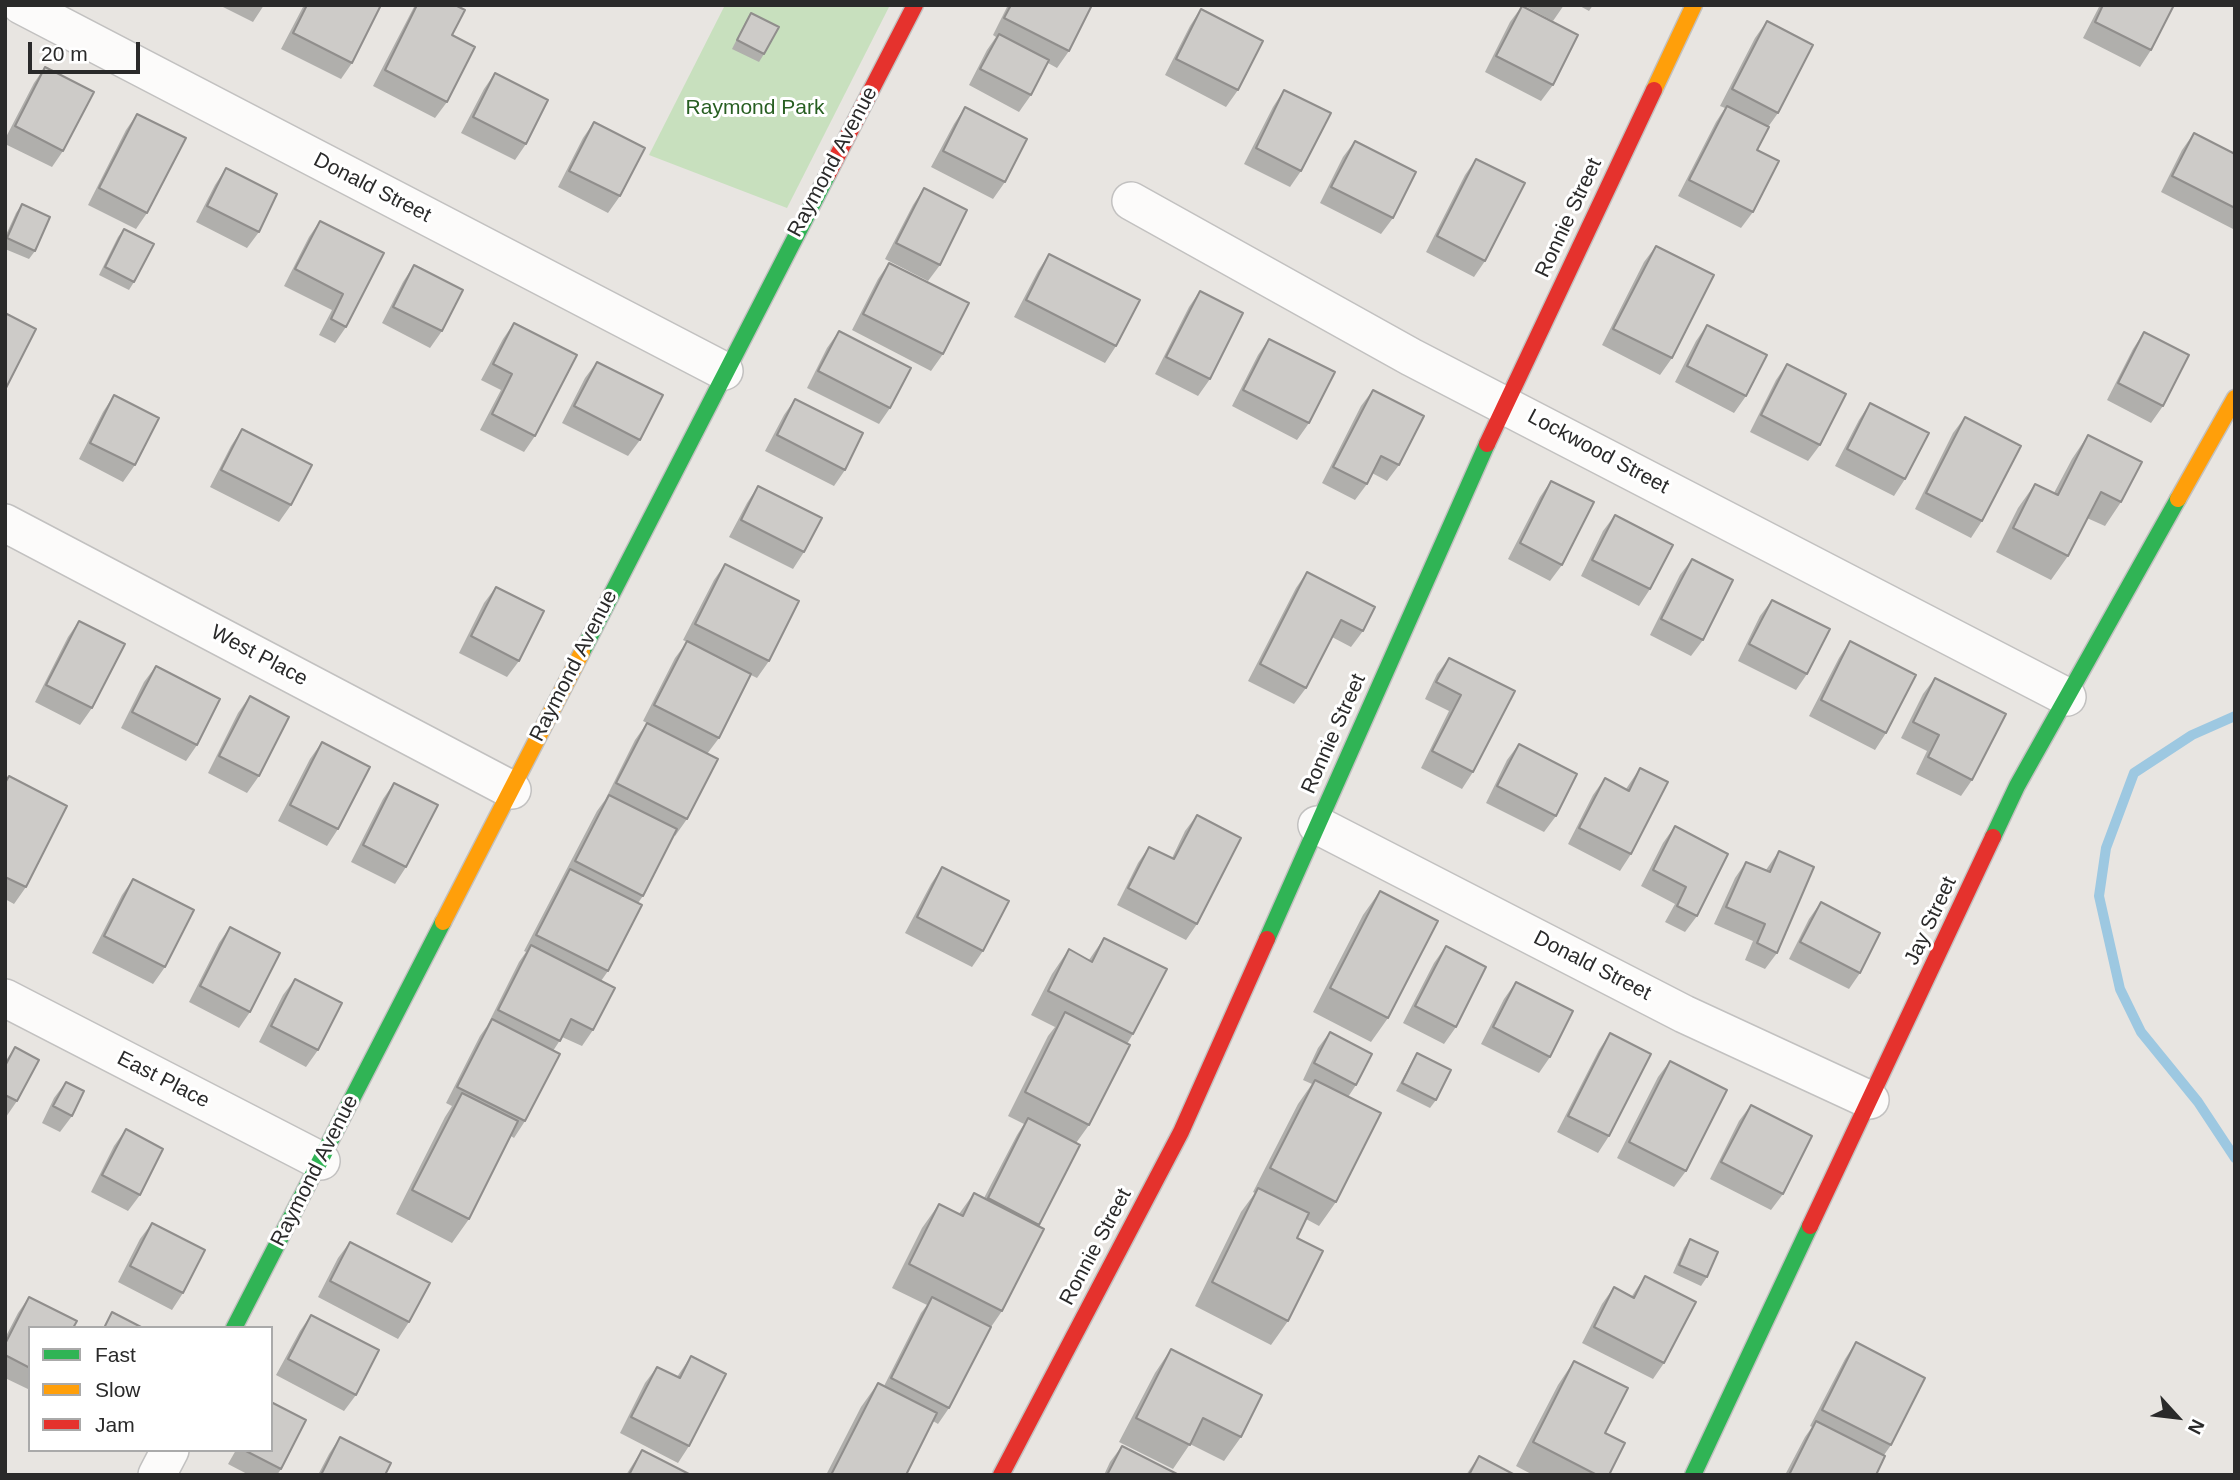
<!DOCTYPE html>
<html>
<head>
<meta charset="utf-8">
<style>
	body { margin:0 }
	#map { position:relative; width:2240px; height:1480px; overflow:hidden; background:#e8e5e1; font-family:Arial,sans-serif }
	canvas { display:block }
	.frame { position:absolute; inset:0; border:7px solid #2a2a2a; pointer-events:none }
	.legend { position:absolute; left:28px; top:1326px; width:245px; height:126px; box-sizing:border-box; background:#fff; border:2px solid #aaa; margin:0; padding:9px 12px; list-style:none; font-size:21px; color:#2a2a2a }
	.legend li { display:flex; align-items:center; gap:14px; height:35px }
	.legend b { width:35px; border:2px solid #aaa }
	.north { position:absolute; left:2142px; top:1382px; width:70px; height:70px; -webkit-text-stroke:5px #fff; paint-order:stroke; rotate:117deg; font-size:19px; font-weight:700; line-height:28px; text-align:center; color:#2a2a2a }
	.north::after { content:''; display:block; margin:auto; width:24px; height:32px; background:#2a2a2a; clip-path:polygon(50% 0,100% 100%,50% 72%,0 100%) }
	.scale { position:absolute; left:28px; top:42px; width:112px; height:32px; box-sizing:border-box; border:4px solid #2a2a2a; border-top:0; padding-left:9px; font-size:21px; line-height:24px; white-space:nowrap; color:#2a2a2a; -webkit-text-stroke:5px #fff; paint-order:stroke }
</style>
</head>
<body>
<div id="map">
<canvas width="2240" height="1480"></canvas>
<div class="frame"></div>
<ul class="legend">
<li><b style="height:9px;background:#30b455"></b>Fast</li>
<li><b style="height:9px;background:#ff9f0a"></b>Slow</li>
<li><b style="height:9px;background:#e5322d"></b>Jam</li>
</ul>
<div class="north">N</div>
<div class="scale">20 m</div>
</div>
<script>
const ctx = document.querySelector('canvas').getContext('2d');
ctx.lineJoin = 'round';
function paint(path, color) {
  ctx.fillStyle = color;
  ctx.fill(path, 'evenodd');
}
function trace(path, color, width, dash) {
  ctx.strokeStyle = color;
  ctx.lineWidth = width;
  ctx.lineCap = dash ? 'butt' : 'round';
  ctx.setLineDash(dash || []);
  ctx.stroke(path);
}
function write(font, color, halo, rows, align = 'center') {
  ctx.font = font + ' Arial,sans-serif';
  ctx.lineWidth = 6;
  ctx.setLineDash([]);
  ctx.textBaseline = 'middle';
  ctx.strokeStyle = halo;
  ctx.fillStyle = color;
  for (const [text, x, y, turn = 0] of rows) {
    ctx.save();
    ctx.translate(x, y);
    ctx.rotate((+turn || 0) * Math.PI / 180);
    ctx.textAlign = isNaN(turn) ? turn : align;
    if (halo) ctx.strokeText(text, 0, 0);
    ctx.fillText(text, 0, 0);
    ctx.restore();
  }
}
paint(new Path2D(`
	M725,5h165l-103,203 -138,-53z`), '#c8e0be');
trace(new Path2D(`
	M2235,716l-43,19 -58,38 -28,75 -7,48 21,93 21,43 57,70 37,56`), '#9dc8e1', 10);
const street = new Path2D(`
	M21,5l703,366
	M1131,201l280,156 656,340
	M5,523l507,267
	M1317,825l367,189 186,86
	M5,998l316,163
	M157,1475l13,-25`);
const fast = new Path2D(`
	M582,652l246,-478
	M1993,837l24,-51 161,-287
	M1267,939l220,-495
	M234,1328l209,-406
	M1693,1475l117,-249`);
const slow = new Path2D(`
	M1654,90l40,-85
	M2178,499l57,-101
	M443,922l139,-270`);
const jam = new Path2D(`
	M828,174l87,-169
	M1487,444l167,-354
	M1810,1226l183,-389
	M1001,1475l180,-343 86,-193`);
trace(street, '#c2c1c0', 40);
trace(fast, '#c2c1c0', 19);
trace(slow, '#c2c1c0', 19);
trace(jam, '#c2c1c0', 19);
trace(street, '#fcfbfa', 37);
trace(fast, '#30b455', 16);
trace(slow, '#ff9f0a', 16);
trace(jam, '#e5322d', 16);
paint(new Path2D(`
	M219,5h45l-11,17z
	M304,5h77l-29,58 -11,16 -60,-30z
	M415,5h40l-8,97 -12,16 -62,-32z
	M1008,5h84l-23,46 -12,17 -9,-5 -17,32 -12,17 -50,-27 18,-35 9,-13 -3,-2z
	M1523,5h41l-11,16z
	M1578,5h15l-4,6z
	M2100,5h74l-23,45 -11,17 -57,-29z
	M1522,6l31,79 -12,16 -56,-29 25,-50z
	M1201,9l37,81 -12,17 -61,-32 25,-49z
	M751,13l13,41 -5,8 -27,-13 14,-28z
	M1767,21l11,92 -10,14 -11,23 -4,62 -12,16 -63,-32 38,-74 9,-14 -5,-2 35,-68z
	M45,67l18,84 -11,16 -47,-23v-5l29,-56z
	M495,73l31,71 -11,16 -54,-27 23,-44z
	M1284,90l17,81 -11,16 -46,-23 29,-57z
	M965,107l40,75 -12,17 -62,-32 23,-43z
	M137,114l10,99 -11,16 -48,-24 38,-75z
	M594,122l26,74 -12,17 -50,-26 25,-49z
	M2194,133l41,21v76l-74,-38 21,-42z
	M1355,141l38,77 -12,16 -61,-31 23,-46z
	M1476,159l9,102 -11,16 -48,-25 39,-77z
	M226,168l33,64 -12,16 -51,-26 19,-37z
	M924,188l16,77 -12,16 -43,-22 28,-54z
	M22,204l13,47 -6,8 -24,-10v-12l11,-24z
	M320,221l64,32 -38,74 -11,16 -16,-8 13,-25 -48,-24 25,-49z
	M124,229l10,53 -5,8 -30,-15 19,-38z
	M1656,246l16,112 -12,17 -58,-30 42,-83z
	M1049,254l67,92 -11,17 -91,-46 24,-46z
	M889,263l54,91 -12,17 -79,-41 26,-51z
	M414,265l28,66 -12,17 -48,-25 21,-41z
	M1200,291l10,88 -12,17 -43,-22 34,-67z
	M514,323l21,113 -11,16 -44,-22 21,-40 -20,-10 22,-41z
	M1707,325l39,71 -12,17 -59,-31 21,-41z
	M839,331l51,77 -11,16 -72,-36 20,-40z
	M2144,332l19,74 -12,17 -44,-23 26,-51z
	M1269,339l40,84 -12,17 -65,-34 26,-51z
	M597,362l43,78 -12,16 -66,-33 23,-45z
	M1787,364l33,81 -12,16 -58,-29 26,-52z
	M1373,390l26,75 -12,16 -15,-8 -5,11 -12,16 -33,-17 39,-77z
	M114,395l21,70 -12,17 -44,-23 24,-47z
	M795,399l50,71 -11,16 -69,-35 19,-36z
	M1870,403l35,76 -11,17 -59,-30 24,-46z
	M1965,417l17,104 -11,17 -56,-29 38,-76z
	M242,429l49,76 -12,17 -69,-35 21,-41z
	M2088,435l33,67 -16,24 -18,-8 -19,38 -17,24 -55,-28 22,-44 17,-24 19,9 18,-34z
	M1551,481l11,84 -12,16 -42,-22 32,-62z
	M758,486l46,66 -11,17 -64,-32 18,-34z
	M1615,515l35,74 -11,17 -58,-30 22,-45z
	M1692,559l11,81 -12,16 -41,-21 30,-60z
	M725,564l44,97 -12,17 -6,-3 -32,63 -12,16 -20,65 -12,17 -1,-1 -31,61 -5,7 -30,68 -7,10 -8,49 -11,16 -20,-9 -9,14 -28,70 -11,17 -3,-2 -42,83 -17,24 -56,-29 49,-97 7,-11 -6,-3 34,-67 7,-10 32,-64 7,-10 -2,-1 73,-140 8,-11 30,-60 12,-17 -4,-2 32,-63 12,-16 -4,-2 31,-60z
	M1307,572l56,59 -12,16 -19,-10 -26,51 -12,16 -46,-23 48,-93z
	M496,587l23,74 -12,16 -48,-24 25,-50z
	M1772,600l35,74 -11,16 -58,-29 22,-45z
	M79,621l13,87 -12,17 -45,-23 33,-65z
	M1850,641l36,92 -11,17 -66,-34 30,-58z
	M1449,658l66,33 -42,81 -11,17 -41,-21 28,-57 -24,-12 12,-25z
	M156,666l41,79 -11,16 -65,-33 23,-46z
	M1935,678l37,102 -11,16 -45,-22 11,-23 -26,-13 22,-44z
	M250,696l9,80 -12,17 -39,-20 30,-60z
	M322,742l16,87 -11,17 -49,-25 32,-62z
	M1519,744l37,72 -12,16 -58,-29 21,-43z
	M1640,768l-9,86 -11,17 -52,-27 25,-49 12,-17 21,11z
	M9,776l17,111 -12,17 -9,-5v-118z
	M394,783l12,84 -11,17 -44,-22 32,-63z
	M1197,815v109l-11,16 -69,-35 21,-42 11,-16 23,11 13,-27z
	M1675,826l22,90 -12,16 -20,-10 10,-18 -34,-18 22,-43z
	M1779,851l-2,102 -12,16 -20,-9 8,-19 -39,-17 21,-46 11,-16 20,8z
	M942,867l41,84 -11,16 -67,-34 26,-49z
	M133,879l32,88 -12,17 -61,-31 30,-58z
	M1380,891l8,127 -17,24 -58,-30 50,-97z
	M1821,902l39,71 -11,16 -60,-30 20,-40z
	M230,927l20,85 -11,16 -50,-26 30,-59z
	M1104,938l29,96 -6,10 -38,81 -13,18 4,2 -42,81 -36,85 -11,16 -42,81 -11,16 -5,-3 -27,54h-80l35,-68 17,-24 6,3 37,-73 6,-8 -35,-17 30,-60 17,-24 20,10 15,-21 10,5 33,-63 7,-11 -16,-8 40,-80 7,-9 -24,-12 21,-41 17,-25 20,11z
	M1446,946l10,81 -12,17 -41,-21 31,-60z
	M295,979l23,71 -12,17 -47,-25 24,-47z
	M1516,982l34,75 -11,16 -58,-29 23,-45z
	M1330,1032l26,53 -8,12 -12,105 -17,24 -13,-7 -9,19 -9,83 -17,24 -76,-39 46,-94 14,-19 -2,-1 45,-88 14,-20 -9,-4 15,-32z
	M1610,1033l-1,103 -11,17 -41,-21 42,-82z
	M15,1047l2,54 -11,16 -1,-55z
	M1417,1053l19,47 -6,8 -34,-17 16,-30z
	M1670,1061l16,110 -12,16 -57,-29 41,-81z
	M66,1082l6,34 -12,16 -18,-9 12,-25z
	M1751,1105l32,89 -12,16 -61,-31 29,-58z
	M126,1129l14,66 -12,16 -37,-19 23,-46z
	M152,1223l31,70 -11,17 -54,-28 22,-43z
	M1690,1239l17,38 -6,9 -28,-13 11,-25z
	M350,1242l59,80 -11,17 -80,-42 20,-39z
	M1645,1276l19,87 -11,16 -71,-36 20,-39 12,-17 18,9z
	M29,1297l1,31v62l-25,-12v-40l13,-25z
	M311,1315l45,80 -12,16 -68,-36 24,-44z
	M1856,1342l35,103 -7,10 -8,20h-91l20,-38 7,-10 -2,-1 35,-67z
	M1171,1349l70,88 -17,24 -34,-17 -17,25 -54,-27 36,-69z
	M691,1356l-2,90 -11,17 -58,-30 25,-50 12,-16 20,10z
	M1574,1361l31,72 4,42h-76l-17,-9 42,-81z
	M340,1437l45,38h-67l11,-21z
	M1122,1446l57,29h-75l6,-13z
	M236,1450h35l10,19 -4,6h-28l-21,-11z
	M642,1450l47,25h-63z
	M1479,1456l36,19h-49z`), '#b0afac');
const building = new Path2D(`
	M307,5h74l-29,58 -59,-30z
	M417,5h38l10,5 -13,25 23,12 -28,55 -62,-32z
	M1011,5h81l-23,46 -65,-33z
	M2103,5h71l-23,45 -56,-28z
	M1522,6l56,29 -25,50 -57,-29z
	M1201,9l62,32 -25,49 -62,-31z
	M751,13l28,14 -15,27 -27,-14z
	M1767,21l46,24 -35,68 -46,-24z
	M999,34l50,26 -18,35 -51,-26z
	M45,67l49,25 -31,59 -48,-25z
	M495,73l53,27 -22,44 -53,-27z
	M1284,90l47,23 -30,58 -45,-23z
	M1727,106l42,21 -12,23 22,11 -26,51 -64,-32z
	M965,107l62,32 -22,43 -62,-31z
	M137,114l49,24 -39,75 -48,-25z
	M594,122l51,26 -25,48 -51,-25z
	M2194,133l41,21v54l-63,-32z
	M1355,141l61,31 -23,46 -62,-31z
	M1476,159l49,24 -40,78 -48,-25z
	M226,168l51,26 -18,38 -52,-26z
	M924,188l43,22 -27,55 -44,-22z
	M22,204l28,13 -15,34 -28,-13z
	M320,221l64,32 -38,74 -15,-8 12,-25 -48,-25z
	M124,229l30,15 -20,38 -29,-15z
	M1656,246l58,29 -42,83 -59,-29z
	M1049,254l91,46 -24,46 -90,-46z
	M889,263l80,40 -26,51 -80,-40z
	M414,265l49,25 -21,41 -49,-24z
	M1200,291l43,22 -33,66 -44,-22z
	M5,313l31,16 -30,59h-1z
	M514,323l63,32 -42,81 -43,-22 20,-40 -19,-10z
	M1707,325l60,30 -21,41 -59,-30z
	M839,331l72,37 -21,40 -72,-37z
	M2144,332l45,23 -26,51 -45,-23z
	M1269,339l66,33 -26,51 -66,-33z
	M597,362l66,33 -23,45 -66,-34z
	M1787,364l59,30 -26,51 -59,-30z
	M1373,390l51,26 -25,49 -18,-9 -14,28 -34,-17z
	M114,395l45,23 -24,47 -45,-22z
	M795,399l68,34 -18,37 -68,-35z
	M1870,403l59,30 -24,46 -58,-30z
	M1965,417l56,29 -39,75 -56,-28z
	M242,429l70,36 -21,40 -70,-35z
	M2088,435l54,27 -21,40 -20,-10 -33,64 -55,-28 22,-44 23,11z
	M1551,481l43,21 -32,63 -42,-22z
	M758,486l64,32 -18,34 -63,-32z
	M1615,515l58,30 -23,44 -58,-29z
	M1692,559l41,21 -30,60 -42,-21z
	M725,564l74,37 -30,60 -74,-37z
	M1307,572l68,35 -12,24 -22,-11 -35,68 -46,-24z
	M496,587l48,24 -25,50 -48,-25z
	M1772,600l58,29 -23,45 -58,-30z
	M79,621l46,23 -33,64 -46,-23z
	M687,641l64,33 -32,64 -65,-33z
	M1850,641l66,34 -30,58 -65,-33z
	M1449,658l66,33 -42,81 -41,-21 29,-56 -25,-13z
	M156,666l64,33 -23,46 -65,-33z
	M1935,678l71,36 -34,66 -44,-23 11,-22 -26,-13z
	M250,696l39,21 -30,59 -40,-20z
	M647,723l71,36 -31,60 -71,-36z
	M322,742l48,25 -32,62 -48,-24z
	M1519,744l58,30 -21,42 -59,-30z
	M1640,768l28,14 -37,72 -52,-26 26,-50 24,13z
	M9,776l58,30 -41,81 -21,-10v-94z
	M394,783l44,22 -32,62 -43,-22z
	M609,795l68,34 -34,67 -68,-35z
	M1197,815l44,23 -44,86 -69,-36 21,-41 25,12z
	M1675,826l53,28 -31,62 -20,-10 9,-19 -33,-17z
	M1779,851l35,16 -37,86 -20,-10 8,-19 -39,-17 20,-45 24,10z
	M942,867l67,34 -26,50 -66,-34z
	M570,869l72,36 -34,66 -72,-36z
	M133,879l61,31 -29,57 -61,-31z
	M1380,891l58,30 -50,97 -58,-30z
	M1821,902l59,31 -20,40 -60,-31z
	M230,927l50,26 -30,59 -50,-26z
	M1104,938l63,31 -34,65 -85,-43 21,-42 23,13z
	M531,945l84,43 -22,42 -22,-11 -11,22 -62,-31z
	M1446,946l40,21 -30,60 -41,-21z
	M295,979l47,24 -24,47 -47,-24z
	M1516,982l57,29 -23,46 -57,-30z
	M1065,1012l65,33 -41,80 -64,-33z
	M492,1019l68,35 -35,67 -68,-34z
	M1330,1032l42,22 -16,31 -42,-22z
	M1610,1033l41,21 -42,82 -41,-20z
	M15,1047l24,13 -22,41 -12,-6v-29z
	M1417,1053l34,17 -15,30 -34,-17z
	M1670,1061l57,29 -41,81 -57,-29z
	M1315,1080l66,33 -45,89 -66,-34z
	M66,1082l18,9 -12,25 -19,-10z
	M462,1093l56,28 -49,98 -57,-29z
	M1751,1105l61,31 -29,58 -62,-32z
	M1028,1118l52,27 -41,80 -51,-27z
	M126,1129l37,20 -23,46 -38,-20z
	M1258,1188l51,25 -12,25 26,13 -35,70 -76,-39z
	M974,1193l70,36 -42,82 -93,-47 30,-60 24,12z
	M152,1223l53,27 -22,43 -53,-27z
	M1690,1239l28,13 -11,25 -28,-12z
	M350,1242l80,41 -21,39 -79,-41z
	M1645,1276l51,26 -32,61 -70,-36 20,-40 20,11z
	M29,1297l48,24 -4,7h-43v40l-25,-13v-11z
	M932,1297l59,30 -42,81 -58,-30z
	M112,1312l31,16h-39z
	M311,1315l68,35 -23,45 -68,-36z
	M1856,1342l69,36 -34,67 -69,-35z
	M1171,1349l91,46 -21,42 -38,-19 -13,27 -54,-27z
	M691,1356l35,18 -37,72 -58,-29 26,-50 23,11z
	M1574,1361l54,27 -23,45 20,10 -16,32h-12l-64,-33z
	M878,1383l59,30 -31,62h-75z
	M271,1402l35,18 -25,49 -37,-19h27z
	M1816,1421l69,35 -9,19h-87z
	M340,1437l51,26 -6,12h-64z
	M1122,1446l57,29h-72z
	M642,1450l47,24 -60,1z
	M1479,1456l36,19h-46z`);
paint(building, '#cdcbc8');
trace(building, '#908e8c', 2);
write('21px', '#285f22', '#fff', [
	["Raymond Park",755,108]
]);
write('21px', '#2a2a2a', '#fff', [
	["Raymond Avenue",833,162,-62],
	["Donald Street",372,188,27],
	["Ronnie Street",1569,218,-65],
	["Lockwood Street",1598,452,28],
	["West Place",259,656,28],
	["Raymond Avenue",574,666,-63],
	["Ronnie Street",1334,734,-66],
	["Jay Street",1931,921,-65],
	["Donald Street",1592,966,27],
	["East Place",163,1080,27],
	["Raymond Avenue",315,1171,-63],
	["Ronnie Street",1096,1247,-62]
]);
</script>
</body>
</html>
